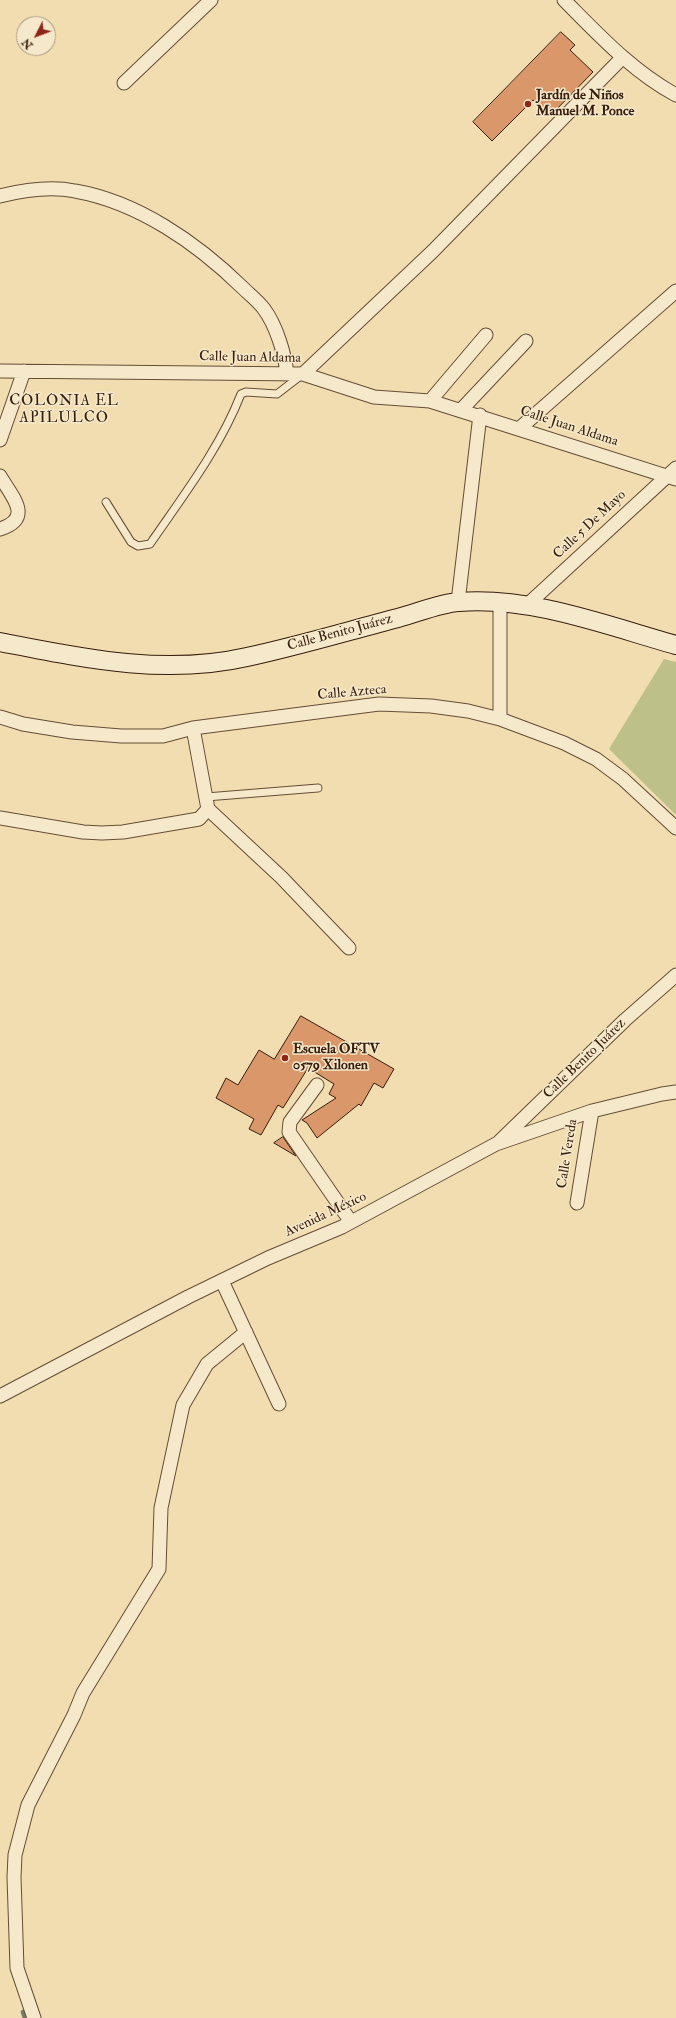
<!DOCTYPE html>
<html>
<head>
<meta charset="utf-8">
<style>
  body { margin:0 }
  #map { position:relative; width:676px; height:2018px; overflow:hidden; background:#f1ddaf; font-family:"IM FELL Double Pica",serif }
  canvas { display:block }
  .north { position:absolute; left:16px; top:16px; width:40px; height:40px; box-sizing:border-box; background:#f6e9cb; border:1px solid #a9977f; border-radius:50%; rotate:228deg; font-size:11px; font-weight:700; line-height:16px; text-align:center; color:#361d0d }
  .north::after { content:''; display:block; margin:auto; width:14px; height:18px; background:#8f2418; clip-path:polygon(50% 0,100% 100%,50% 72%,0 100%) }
</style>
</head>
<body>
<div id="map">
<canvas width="676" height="2018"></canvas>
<div class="north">N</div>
</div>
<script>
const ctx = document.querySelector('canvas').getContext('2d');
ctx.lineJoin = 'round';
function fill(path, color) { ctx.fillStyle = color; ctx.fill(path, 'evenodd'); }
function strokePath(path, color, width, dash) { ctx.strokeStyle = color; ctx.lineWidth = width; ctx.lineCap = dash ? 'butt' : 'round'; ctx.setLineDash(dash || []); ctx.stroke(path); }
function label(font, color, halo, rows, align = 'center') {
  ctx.font = font + ' "IM FELL Double Pica",serif'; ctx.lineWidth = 3; ctx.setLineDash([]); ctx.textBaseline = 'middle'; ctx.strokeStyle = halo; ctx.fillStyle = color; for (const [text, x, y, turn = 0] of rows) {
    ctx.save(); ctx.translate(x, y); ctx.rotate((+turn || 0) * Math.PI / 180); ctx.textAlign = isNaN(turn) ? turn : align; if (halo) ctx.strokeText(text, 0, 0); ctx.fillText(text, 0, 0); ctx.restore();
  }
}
fill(new Path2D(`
  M 664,659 L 676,662 L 676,815 L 609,749 Z`), '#bdc088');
strokePath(new Path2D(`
  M 23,2012 L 25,2018`), '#737c69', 4.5);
const building = new Path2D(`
  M 561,32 L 575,45 L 570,50 L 593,72 L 550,116 L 533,100 L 492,141 L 473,122 Z
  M 301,1016 L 394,1069 L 383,1088 L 374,1083 L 361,1106 L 359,1104 L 317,1138 L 307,1123 L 302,1120 L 336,1098 L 329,1094 L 334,1084 L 308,1068 L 283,1108 L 278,1105 L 261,1135 L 249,1129 L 254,1119 L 216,1098 L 226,1078 L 238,1085 L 259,1050 L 274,1059 Z
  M 283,1137 L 296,1156 L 274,1143 Z`);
fill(building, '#da9769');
strokePath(building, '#361d0d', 1);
const service = new Path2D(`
  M 106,502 L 131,542 L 138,546 L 150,544 C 183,496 220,448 241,394 L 246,392 L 277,394 L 303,374
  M 206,797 L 318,788`);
const minor = new Path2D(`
  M 564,0 C 599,35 632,71 676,95
  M 124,83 L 211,0
  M 0,196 C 24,190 50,186 75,191 C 138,202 197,243 243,288 C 250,295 258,301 264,309 C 276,325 285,354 287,374
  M 0,371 L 303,374 L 374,397 L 430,401 L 676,479
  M 303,374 L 433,251 L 622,58
  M 430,401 L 486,335
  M 461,410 L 526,341
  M 520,428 L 676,291
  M 0,440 L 24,371
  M 0,476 C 12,497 34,518 0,529
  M 458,602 L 480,415
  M 526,606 L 676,468
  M 0,717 L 23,724 L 72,732 L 121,736 L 163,736 L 193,728 L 379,704 L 431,706 L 468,711 L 500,719 L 564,743 L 596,759 L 623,779 L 676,828
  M 500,719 L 500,603
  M 208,809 L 281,877 L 349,948
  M 0,818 L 83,832 L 102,833 L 123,832 L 199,819 L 208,809 L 193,728
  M 317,1085 L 290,1122 L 289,1132 L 351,1222
  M 499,1142 L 625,1020 L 676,975
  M 577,1203 L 592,1111
  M 222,1281 L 279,1404
  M 0,1396 L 188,1297 L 268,1258 L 342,1227 L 496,1144 L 592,1111 L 662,1094 L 676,1092
  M 34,2018 L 17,1968 L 14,1877 L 15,1855 L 28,1805 L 74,1715 L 83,1693 L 159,1569 L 161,1508 L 183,1405 L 207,1364 L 246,1332`);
const secondary = new Path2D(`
  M 0,642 C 82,658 164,676 247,657 C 298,646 348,631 398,618 C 417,613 440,603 459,602 C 530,596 608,626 676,645`);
strokePath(service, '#654d36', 9);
strokePath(minor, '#654d36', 15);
strokePath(secondary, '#361d0d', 20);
strokePath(service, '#f6e9cb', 7);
strokePath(minor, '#f6e9cb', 13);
strokePath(secondary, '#f6e9cb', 18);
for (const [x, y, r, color] of [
  [528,104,4,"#8f2418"],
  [285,1058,4,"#8f2418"]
]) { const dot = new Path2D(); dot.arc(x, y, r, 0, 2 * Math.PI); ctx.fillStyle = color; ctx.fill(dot); strokePath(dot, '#f6e9cb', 1.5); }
label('bold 14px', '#361d0d', '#f6e9cb', [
  ["Jardín de Niños",536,96],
  ["Manuel M. Ponce",536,112],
  ["Escuela OFTV",293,1050],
  ["0579 Xilonen",293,1066]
], 'left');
label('14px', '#361d0d', '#f6e9cb', [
  ["Calle Juan Aldama",250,358,1],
  ["Calle Juan Aldama",569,427,18],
  ["Calle 5 De Mayo",590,525,-43],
  ["Calle Benito Juárez",340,633,-15],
  ["Calle Azteca",352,693,-5],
  ["Calle Benito Juárez",585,1059,-44],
  ["Calle Vereda",568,1154,-81],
  ["Avenida México",326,1215,-25]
]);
ctx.letterSpacing = '1px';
label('15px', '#361d0d', '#f6e9cb', [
  ["COLONIA EL",64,402],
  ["APILULCO",64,419]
]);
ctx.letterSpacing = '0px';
</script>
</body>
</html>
